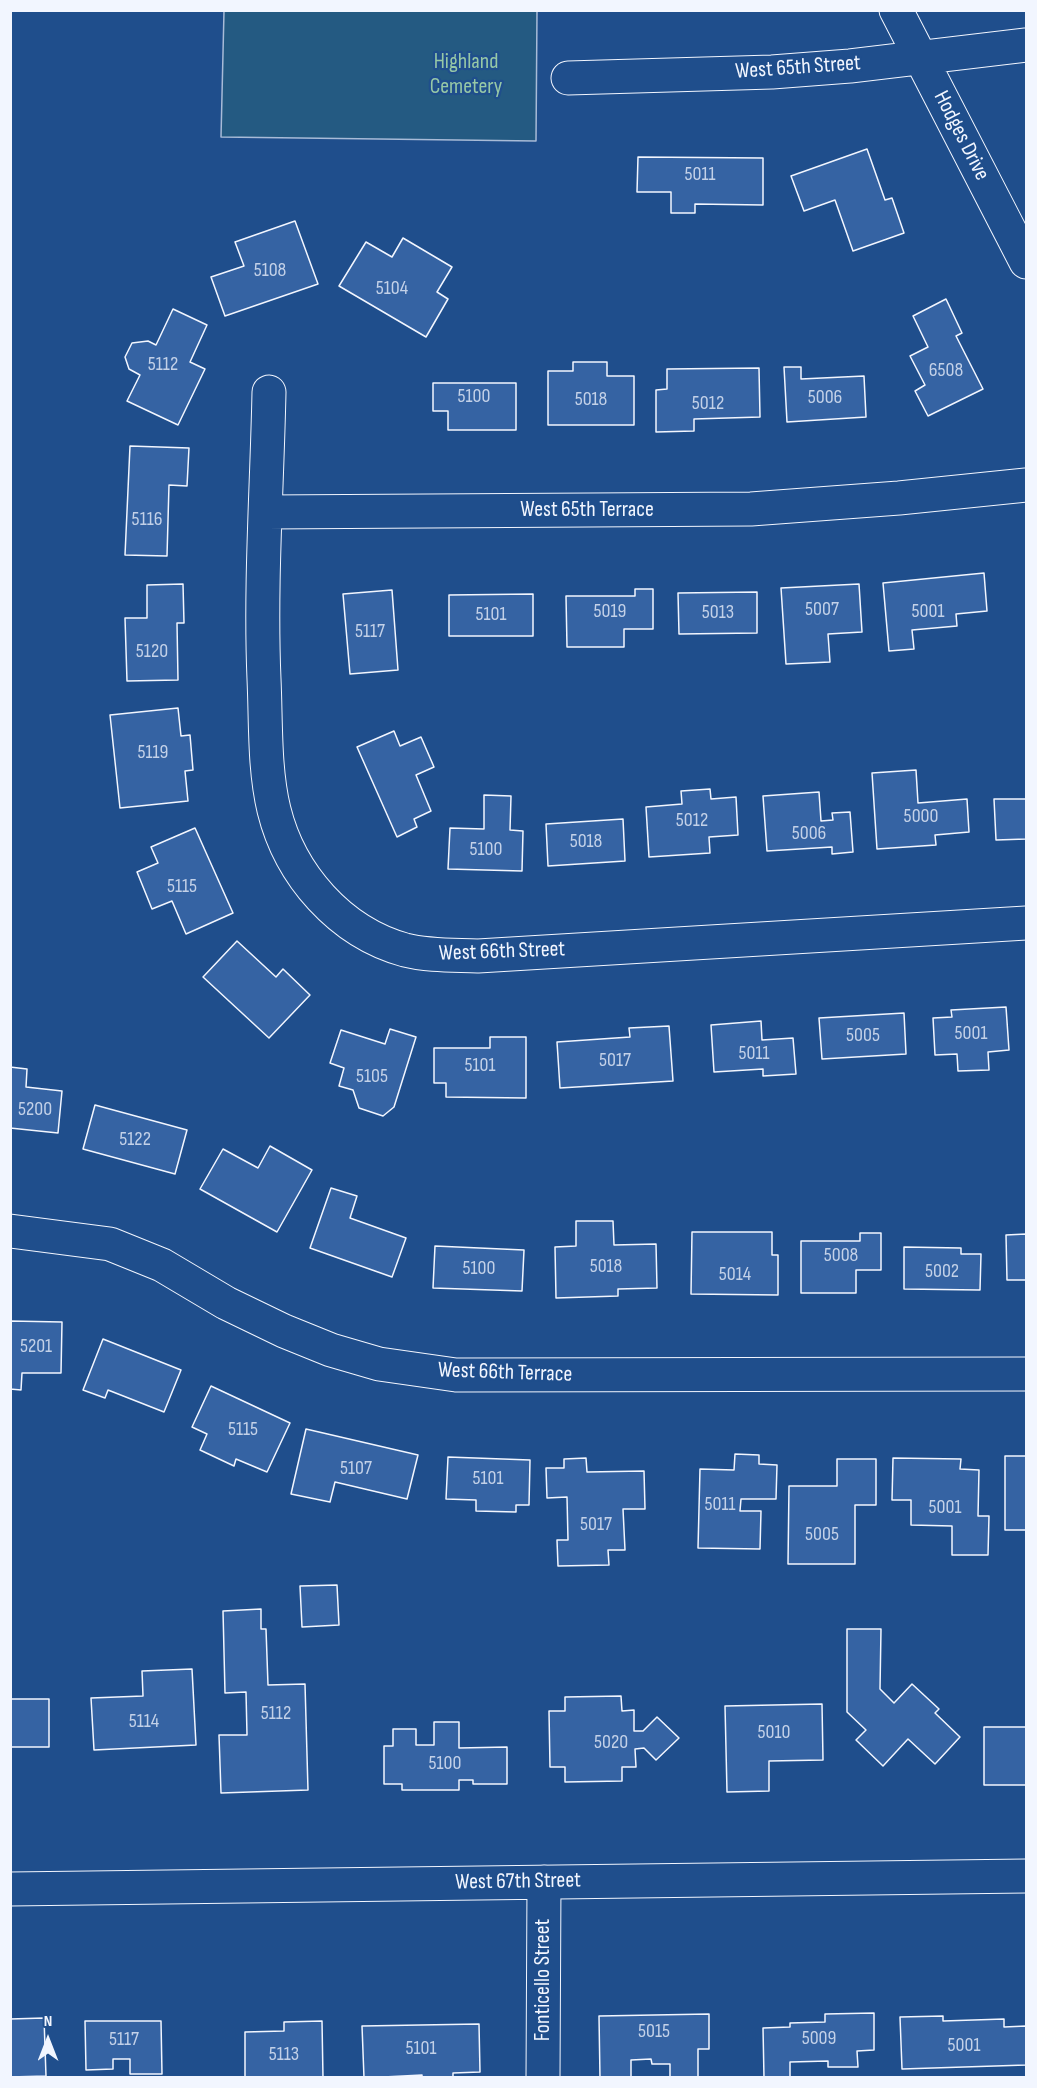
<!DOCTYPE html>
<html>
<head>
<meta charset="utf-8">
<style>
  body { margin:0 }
  #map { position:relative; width:1037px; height:2088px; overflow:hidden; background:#1f4e8c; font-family:"Sofia Sans Condensed",sans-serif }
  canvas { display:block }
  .frame { position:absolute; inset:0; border:12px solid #f2f6ff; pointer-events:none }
  .north { position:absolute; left:18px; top:2010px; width:60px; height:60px; -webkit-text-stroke:4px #1f4e8c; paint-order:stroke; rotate:0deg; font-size:16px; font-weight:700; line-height:24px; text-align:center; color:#f2f6ff }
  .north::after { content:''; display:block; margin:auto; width:21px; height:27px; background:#f2f6ff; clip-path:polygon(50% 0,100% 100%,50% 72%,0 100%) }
</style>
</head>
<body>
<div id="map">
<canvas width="1037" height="2088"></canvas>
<div class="frame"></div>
<div class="north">N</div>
</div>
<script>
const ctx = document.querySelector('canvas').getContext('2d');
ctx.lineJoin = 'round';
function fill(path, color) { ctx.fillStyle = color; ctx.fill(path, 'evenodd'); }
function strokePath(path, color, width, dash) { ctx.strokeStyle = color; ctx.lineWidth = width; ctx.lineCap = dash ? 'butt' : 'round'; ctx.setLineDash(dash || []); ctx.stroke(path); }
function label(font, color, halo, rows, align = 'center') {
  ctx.font = font + ' "Sofia Sans Condensed",sans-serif'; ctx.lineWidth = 4.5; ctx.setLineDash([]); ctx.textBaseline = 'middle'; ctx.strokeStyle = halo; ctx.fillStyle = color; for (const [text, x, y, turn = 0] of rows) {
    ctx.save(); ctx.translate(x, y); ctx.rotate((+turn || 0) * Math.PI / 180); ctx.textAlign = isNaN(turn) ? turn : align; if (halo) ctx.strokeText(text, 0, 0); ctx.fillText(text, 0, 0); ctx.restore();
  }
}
const green = new Path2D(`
  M 224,11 L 537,11 L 536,141 L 221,137 Z`);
fill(green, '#245a82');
strokePath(green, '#a8bbd7', 1.5);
const building = new Path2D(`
  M 867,149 L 885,200 L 892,198 L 904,233 L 853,251 L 835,200 L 804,211 L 791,176 Z
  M 638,157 L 763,158 L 763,205 L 695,204 L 695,213 L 671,213 L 671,192 L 637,192 Z
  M 295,221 L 318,284 L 225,316 L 211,277 L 244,266 L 235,242 Z
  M 403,238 L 452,267 L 437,292 L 448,299 L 426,337 L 339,286 L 366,242 L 392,257 Z
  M 946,299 L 962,333 L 956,336 L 983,389 L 928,416 L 915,391 L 925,385 L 910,356 L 928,347 L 913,316 Z
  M 173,309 L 207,325 L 190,362 L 205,369 L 178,425 L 127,401 L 140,375 L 129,369 L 125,357 L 132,343 L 148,341 L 156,345 Z
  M 573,362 L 607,362 L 607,376 L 634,376 L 634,425 L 548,425 L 548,371 L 573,371 Z
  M 784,367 L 801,367 L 801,379 L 864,376 L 866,417 L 787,422 Z
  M 759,368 L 760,417 L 694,419 L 694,431 L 656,432 L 656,390 L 667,389 L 667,369 Z
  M 433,383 L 516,383 L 516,430 L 448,430 L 448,411 L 433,411 Z
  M 130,446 L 189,448 L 187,486 L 169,485 L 167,556 L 125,555 Z
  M 984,573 L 987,611 L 956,614 L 957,626 L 912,630 L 914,649 L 889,651 L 883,583 Z
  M 183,584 L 184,623 L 177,623 L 178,680 L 127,681 L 125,618 L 147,618 L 147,585 Z
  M 859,584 L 862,632 L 828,634 L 830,662 L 786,664 L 781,588 Z
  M 635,589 L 653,589 L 653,629 L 624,629 L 624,647 L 567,647 L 566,596 L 635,596 Z
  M 392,590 L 398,670 L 350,674 L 343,594 Z
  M 757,592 L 757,633 L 679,634 L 678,593 Z
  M 533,594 L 533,636 L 449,636 L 449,595 Z
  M 178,708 L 181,736 L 190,735 L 193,770 L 185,771 L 188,801 L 120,808 L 110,715 Z
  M 394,731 L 400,746 L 421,737 L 434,767 L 416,775 L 431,811 L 414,819 L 417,827 L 397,837 L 357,747 Z
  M 916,770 L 918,803 L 967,799 L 969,832 L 935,835 L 936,845 L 877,849 L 872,773 Z
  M 710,789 L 711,799 L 736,797 L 738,835 L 709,837 L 710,853 L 649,857 L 646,807 L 682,804 L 681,791 Z
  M 819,792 L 821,821 L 833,820 L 832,813 L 850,812 L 853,852 L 832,854 L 832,847 L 767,851 L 763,796 Z
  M 484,795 L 511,796 L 510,830 L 523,831 L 522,871 L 448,869 L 450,828 L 484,829 Z
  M 994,799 L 1026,799 L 1026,839 L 996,840 Z
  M 623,819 L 625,861 L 548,866 L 546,824 Z
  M 195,828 L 233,913 L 186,934 L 172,901 L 152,909 L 137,872 L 158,863 L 151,847 Z
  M 237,941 L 276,977 L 283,969 L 310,995 L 269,1038 L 203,977 Z
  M 1006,1007 L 1009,1050 L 988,1052 L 989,1070 L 958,1071 L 957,1054 L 935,1055 L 933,1018 L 952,1017 L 951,1010 Z
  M 904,1013 L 906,1054 L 822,1059 L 819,1018 Z
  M 761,1021 L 762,1040 L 793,1038 L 796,1074 L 763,1076 L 763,1069 L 714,1072 L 711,1025 Z
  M 669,1026 L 673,1081 L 560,1088 L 557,1042 L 630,1037 L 629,1028 Z
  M 390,1029 L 416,1037 L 394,1107 L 383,1116 L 359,1108 L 353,1090 L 339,1086 L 344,1068 L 330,1063 L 341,1030 L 385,1044 Z
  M 490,1037 L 526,1037 L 526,1098 L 446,1097 L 446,1083 L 434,1083 L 434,1048 L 490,1048 Z
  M 10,1067 L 27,1069 L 26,1087 L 62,1091 L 58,1133 L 10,1128 Z
  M 95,1105 L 187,1130 L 175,1174 L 83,1149 Z
  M 270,1146 L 312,1170 L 277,1232 L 200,1189 L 223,1149 L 258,1168 Z
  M 331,1188 L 357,1196 L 350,1218 L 406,1238 L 392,1277 L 310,1248 Z
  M 576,1221 L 613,1221 L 614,1245 L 656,1244 L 657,1288 L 618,1289 L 618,1296 L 556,1298 L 555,1247 L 576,1246 Z
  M 692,1232 L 772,1232 L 772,1255 L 778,1255 L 778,1295 L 691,1294 Z
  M 860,1233 L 881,1233 L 881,1270 L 856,1270 L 856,1293 L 801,1293 L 801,1241 L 860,1241 Z
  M 1026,1234 L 1026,1280 L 1007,1280 L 1006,1235 Z
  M 435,1246 L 524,1250 L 522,1291 L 433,1288 Z
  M 904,1247 L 961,1248 L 961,1254 L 981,1254 L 980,1290 L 904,1289 Z
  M 10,1321 L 62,1322 L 61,1373 L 22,1373 L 21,1390 L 10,1389 Z
  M 103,1339 L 181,1370 L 164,1412 L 108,1390 L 105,1398 L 83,1390 Z
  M 211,1386 L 290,1423 L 267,1472 L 236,1459 L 234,1466 L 200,1450 L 207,1434 L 192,1427 Z
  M 306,1429 L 418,1455 L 407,1499 L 335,1482 L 330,1502 L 291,1494 Z
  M 735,1454 L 759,1455 L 759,1464 L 777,1465 L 776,1499 L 741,1499 L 740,1511 L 761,1511 L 760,1549 L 698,1548 L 700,1469 L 734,1470 Z
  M 1005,1456 L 1026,1456 L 1026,1530 L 1005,1530 Z
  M 448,1457 L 530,1460 L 529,1505 L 516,1505 L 516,1512 L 476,1511 L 476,1500 L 446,1499 Z
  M 586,1458 L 587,1472 L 644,1471 L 645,1509 L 623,1509 L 625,1550 L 608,1550 L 609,1565 L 558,1566 L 557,1540 L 568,1540 L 567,1497 L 547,1498 L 546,1468 L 564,1468 L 564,1459 Z
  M 893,1458 L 961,1459 L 960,1469 L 979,1470 L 978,1516 L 989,1516 L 988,1555 L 952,1555 L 952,1526 L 911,1525 L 911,1500 L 892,1500 Z
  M 837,1459 L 876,1459 L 876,1505 L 855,1505 L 855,1564 L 788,1564 L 789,1486 L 837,1486 Z
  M 337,1585 L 339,1625 L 302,1627 L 300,1586 Z
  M 261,1609 L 261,1629 L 266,1629 L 268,1685 L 305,1684 L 308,1790 L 221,1793 L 219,1735 L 247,1735 L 246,1692 L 225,1693 L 223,1611 Z
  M 847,1629 L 881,1629 L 880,1689 L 894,1703 L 912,1684 L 939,1709 L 935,1713 L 960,1737 L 935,1764 L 908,1739 L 883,1766 L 856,1740 L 866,1730 L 847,1712 Z
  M 192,1669 L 196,1745 L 94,1750 L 91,1698 L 143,1696 L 142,1671 Z
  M 621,1696 L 622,1711 L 634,1710 L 634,1731 L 643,1731 L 657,1717 L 679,1738 L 656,1760 L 644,1748 L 635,1749 L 636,1767 L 622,1767 L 622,1781 L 565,1782 L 565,1767 L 550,1767 L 549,1711 L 565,1711 L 565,1697 Z
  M 10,1699 L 49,1699 L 49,1747 L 10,1747 Z
  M 822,1704 L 823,1760 L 769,1761 L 769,1791 L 727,1792 L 725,1706 Z
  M 434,1722 L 459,1722 L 459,1748 L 507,1747 L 507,1784 L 473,1784 L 473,1780 L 459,1780 L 459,1790 L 402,1790 L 402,1784 L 384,1784 L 384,1746 L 393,1746 L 393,1729 L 416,1729 L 416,1745 L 434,1745 Z
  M 984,1727 L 1026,1727 L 1026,1785 L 984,1785 Z
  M 874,2013 L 874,2050 L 857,2051 L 858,2067 L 828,2067 L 828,2061 L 790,2062 L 790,2078 L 764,2078 L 763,2028 L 790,2027 L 790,2023 L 825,2022 L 825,2014 Z
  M 709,2014 L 709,2049 L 698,2049 L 698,2078 L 670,2078 L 670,2064 L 652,2064 L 651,2059 L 631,2060 L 631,2078 L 600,2078 L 599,2016 Z
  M 943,2016 L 943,2021 L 1004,2019 L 1004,2027 L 1026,2026 L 1026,2065 L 902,2069 L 900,2017 Z
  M 44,2018 L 46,2076 L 10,2077 L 10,2019 Z
  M 85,2021 L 161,2021 L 162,2074 L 130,2074 L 130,2059 L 113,2059 L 113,2069 L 86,2070 Z
  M 322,2021 L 323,2078 L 245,2078 L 245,2032 L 284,2031 L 284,2022 Z
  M 479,2024 L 480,2072 L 453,2073 L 453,2078 L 422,2078 L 422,2075 L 364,2078 L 362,2026 Z`);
fill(building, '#3563a3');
strokePath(building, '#f2f6ff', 1.5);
const minor = new Path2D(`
  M 896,10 L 1026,262
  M 568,78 L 772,72 L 850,66 L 1026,45
  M 269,392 C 267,488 260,584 264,679 C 266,722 264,769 274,810 C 290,875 340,932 405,950 C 429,956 453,955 478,956 L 1026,923
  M 266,512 L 751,509 L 899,498 L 1026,485
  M 10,1231 L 110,1244 L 162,1265 L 226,1303 L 284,1331 L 331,1350 L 379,1364 L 456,1375 L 1026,1374
  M 10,1889 L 1026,1876
  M 543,2078 L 544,1882`);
strokePath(minor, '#f2f6ff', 35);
strokePath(minor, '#1f4e8c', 33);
label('20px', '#c3d1e8', null, [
  ["5011",700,175],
  ["5108",270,271],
  ["5104",392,289],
  ["5112",163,365],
  ["6508",946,371],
  ["5100",474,397],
  ["5006",825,398],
  ["5018",591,400],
  ["5012",708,404],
  ["5116",147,520],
  ["5007",822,610],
  ["5019",610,612],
  ["5001",928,612],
  ["5013",718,613],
  ["5101",491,615],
  ["5117",370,632],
  ["5120",152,652],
  ["5119",153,753],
  ["5000",921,817],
  ["5012",692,821],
  ["5006",809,834],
  ["5018",586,842],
  ["5100",486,850],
  ["5115",182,887],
  ["5001",971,1034],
  ["5005",863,1036],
  ["5011",754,1054],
  ["5017",615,1061],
  ["5101",480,1066],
  ["5105",372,1077],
  ["5200",35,1110],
  ["5122",135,1140],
  ["5008",841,1256],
  ["5018",606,1267],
  ["5100",479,1269],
  ["5002",942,1272],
  ["5014",735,1275],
  ["5201",36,1347],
  ["5115",243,1430],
  ["5107",356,1469],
  ["5101",488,1479],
  ["5011",720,1505],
  ["5001",945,1508],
  ["5017",596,1525],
  ["5005",822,1535],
  ["5112",276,1714],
  ["5114",144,1722],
  ["5010",774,1733],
  ["5020",611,1743],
  ["5100",445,1764],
  ["5015",654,2032],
  ["5009",819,2039],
  ["5117",124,2040],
  ["5001",964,2046],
  ["5101",421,2049],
  ["5113",284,2055]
]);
label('22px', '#97c8a6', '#1f4e8c', [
  ["Highland",466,62],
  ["Cemetery",466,87]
]);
label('22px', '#f2f6ff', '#1f4e8c', [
  ["West 65th Street",798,68,-4],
  ["Hodges Drive",961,136,63],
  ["West 65th Terrace",587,510],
  ["West 66th Street",502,952,-2],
  ["West 66th Terrace",505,1373,2],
  ["West 67th Street",518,1882,-1],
  ["Fonticello Street",543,1980,-90]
]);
</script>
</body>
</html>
